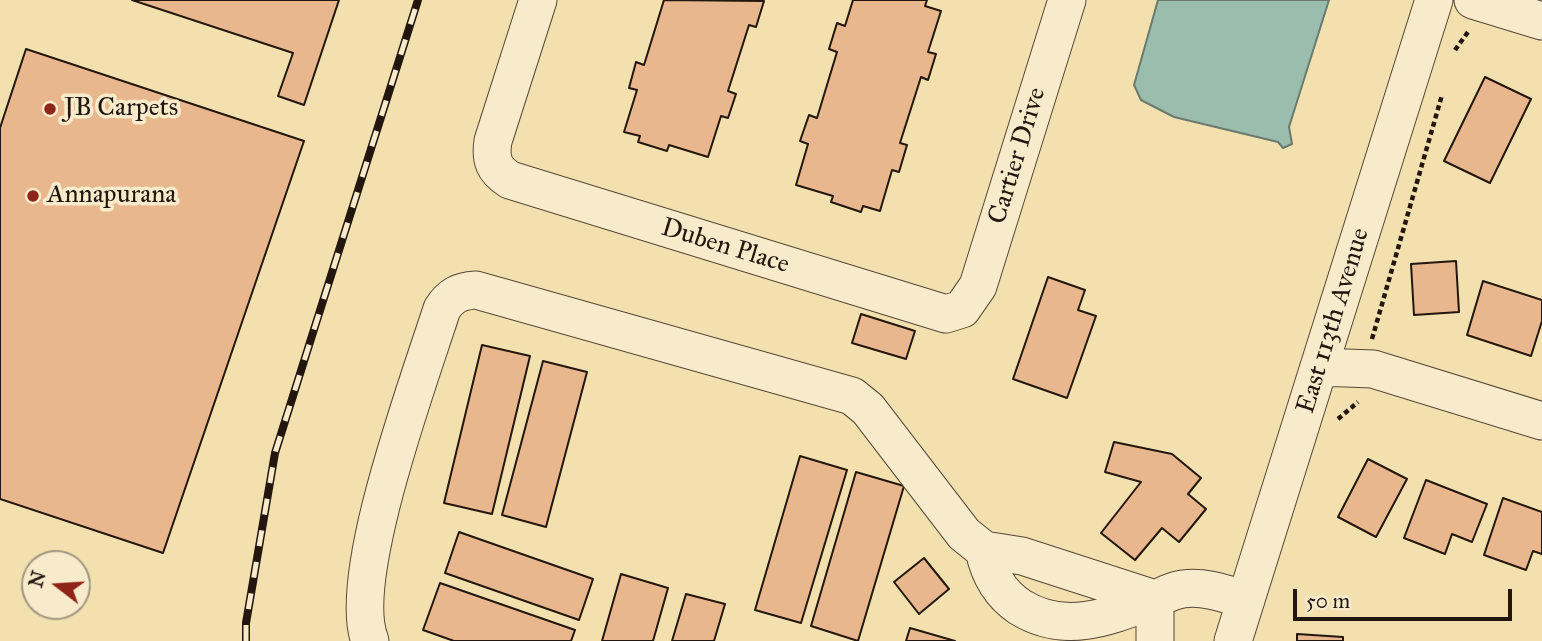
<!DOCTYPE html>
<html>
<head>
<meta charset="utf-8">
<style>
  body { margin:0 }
  #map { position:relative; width:1542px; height:641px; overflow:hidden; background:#f2e0af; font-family:"IM FELL Great Primer",serif }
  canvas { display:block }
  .north { position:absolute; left:21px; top:550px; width:70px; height:70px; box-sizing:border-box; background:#f7ebcb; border:2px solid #a29680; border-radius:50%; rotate:287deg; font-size:19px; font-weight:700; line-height:28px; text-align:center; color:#23160f }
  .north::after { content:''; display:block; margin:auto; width:24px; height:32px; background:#8f2418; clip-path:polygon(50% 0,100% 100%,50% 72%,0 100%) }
  .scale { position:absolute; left:1293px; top:589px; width:219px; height:32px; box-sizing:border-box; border:4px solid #23160f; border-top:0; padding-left:9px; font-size:21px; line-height:24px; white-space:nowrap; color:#23160f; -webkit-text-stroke:5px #f7ebcb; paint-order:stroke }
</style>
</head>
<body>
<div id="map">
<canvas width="1542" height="641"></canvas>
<div class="north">N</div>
<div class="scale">50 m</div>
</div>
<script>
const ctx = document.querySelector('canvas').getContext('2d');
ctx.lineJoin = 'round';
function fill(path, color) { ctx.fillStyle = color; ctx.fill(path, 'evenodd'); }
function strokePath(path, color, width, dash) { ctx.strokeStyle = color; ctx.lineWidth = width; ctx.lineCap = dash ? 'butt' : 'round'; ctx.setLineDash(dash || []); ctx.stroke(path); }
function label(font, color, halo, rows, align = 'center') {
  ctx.font = font + ' "IM FELL Great Primer",serif'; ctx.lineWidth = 7; ctx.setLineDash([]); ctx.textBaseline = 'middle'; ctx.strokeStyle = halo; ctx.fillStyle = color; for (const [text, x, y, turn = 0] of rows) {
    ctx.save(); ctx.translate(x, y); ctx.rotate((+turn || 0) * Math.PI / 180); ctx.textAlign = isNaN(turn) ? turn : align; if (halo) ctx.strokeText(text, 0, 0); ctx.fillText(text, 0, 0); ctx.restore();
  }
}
const water = new Path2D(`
  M 1158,0 L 1329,0 L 1289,127 L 1292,144 L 1283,148 L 1278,142 L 1174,117 L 1141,100 L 1134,85 Z`);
fill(water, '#9bbdad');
strokePath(water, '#6b7a6e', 2);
const building = new Path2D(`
  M 132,0 L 339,0 L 304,105 L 278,96 L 293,53 Z
  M 664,0 L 764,1 L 756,27 L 749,25 L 728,91 L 736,94 L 728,118 L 721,116 L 708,157 L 669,145 L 667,151 L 638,142 L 640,136 L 624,132 L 637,90 L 629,88 L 636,62 L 644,65 Z
  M 853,0 L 927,0 L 925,6 L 941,11 L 928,52 L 936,54 L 928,80 L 921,77 L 900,143 L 907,145 L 899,172 L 892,170 L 880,211 L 863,206 L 861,212 L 831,202 L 833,196 L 796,185 L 808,144 L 800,141 L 809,115 L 817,118 L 837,52 L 829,49 L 837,23 L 845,26 Z
  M 26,49 L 304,141 L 163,553 L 0,499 L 0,128 Z
  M 1485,77 L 1531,99 L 1490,183 L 1444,161 Z
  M 1456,261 L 1459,312 L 1414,315 L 1411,264 Z
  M 1048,277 L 1085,290 L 1078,310 L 1096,316 L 1067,398 L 1013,379 Z
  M 1483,281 L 1542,300 L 1542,321 L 1531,356 L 1467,335 Z
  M 861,314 L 915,331 L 906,359 L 852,343 Z
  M 482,345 L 530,356 L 492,514 L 444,503 Z
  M 543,361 L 587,372 L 546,527 L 502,515 Z
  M 1114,442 L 1172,454 L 1201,478 L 1188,494 L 1206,509 L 1179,542 L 1162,528 L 1135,560 L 1101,533 L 1141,482 L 1105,472 Z
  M 800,456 L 847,470 L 801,623 L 755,610 Z
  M 1368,459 L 1407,479 L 1376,537 L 1338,517 Z
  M 856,472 L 904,486 L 858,641 L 811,626 Z
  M 1426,480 L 1487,504 L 1472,542 L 1452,534 L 1445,554 L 1404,538 Z
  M 1503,498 L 1542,512 L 1542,554 L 1533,551 L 1526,570 L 1484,555 Z
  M 459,532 L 593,579 L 579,620 L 445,573 Z
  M 924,558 L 949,589 L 919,614 L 894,582 Z
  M 621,574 L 668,588 L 653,641 L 602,641 Z
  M 440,583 L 575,630 L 571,641 L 454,641 L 423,630 Z
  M 686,594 L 725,604 L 714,641 L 672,641 Z
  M 910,628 L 955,641 L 906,641 Z
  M 1297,634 L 1343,637 L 1343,641 L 1297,641 Z`);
fill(building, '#e9b78d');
strokePath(building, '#23160f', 2);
const minor = new Path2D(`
  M 538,0 L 493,141 C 490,160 494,170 510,180 L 946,314 L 962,309 L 978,286 L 1067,0
  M 1473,0 L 1542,21
  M 1319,367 L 1373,369 L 1542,421
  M 984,550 C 989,574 999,593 1020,607 C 1065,635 1108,617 1153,600 C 1163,596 1173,590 1183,589 C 1205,586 1226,594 1246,600
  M 1155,599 L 1155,641
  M 370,641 C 345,579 420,378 442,309 C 451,295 460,291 476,290 L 852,396 L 868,409 L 964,534 L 984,550 L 1022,556 L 1155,599
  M 1233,641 L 1434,0`);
strokePath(minor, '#574837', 39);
strokePath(new Path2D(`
  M 1455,50 L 1468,32
  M 1372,339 L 1442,95
  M 1338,419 L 1358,402`), '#23160f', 4.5, [5, 3.5]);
strokePath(minor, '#f7ebcb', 37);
const rail = new Path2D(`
  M 246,641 L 246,623 L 275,453 L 418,0`);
strokePath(rail, '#23160f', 8);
strokePath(rail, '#f7ebcb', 5, [16]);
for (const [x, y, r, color] of [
  [50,109,7,"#8f2418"],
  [33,196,7,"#8f2418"]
]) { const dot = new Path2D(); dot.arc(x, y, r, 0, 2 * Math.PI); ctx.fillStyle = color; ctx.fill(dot); strokePath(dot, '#f7ebcb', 2.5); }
label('26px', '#23160f', '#f7ebcb', [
  ["JB Carpets",64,109],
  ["Annapurana",47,196]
], 'left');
label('26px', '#23160f', '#f7ebcb', [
  ["Cartier Drive",1018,156,-73],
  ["Duben Place",725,247,17],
  ["East 113th Avenue",1334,321,-73]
]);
</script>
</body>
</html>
